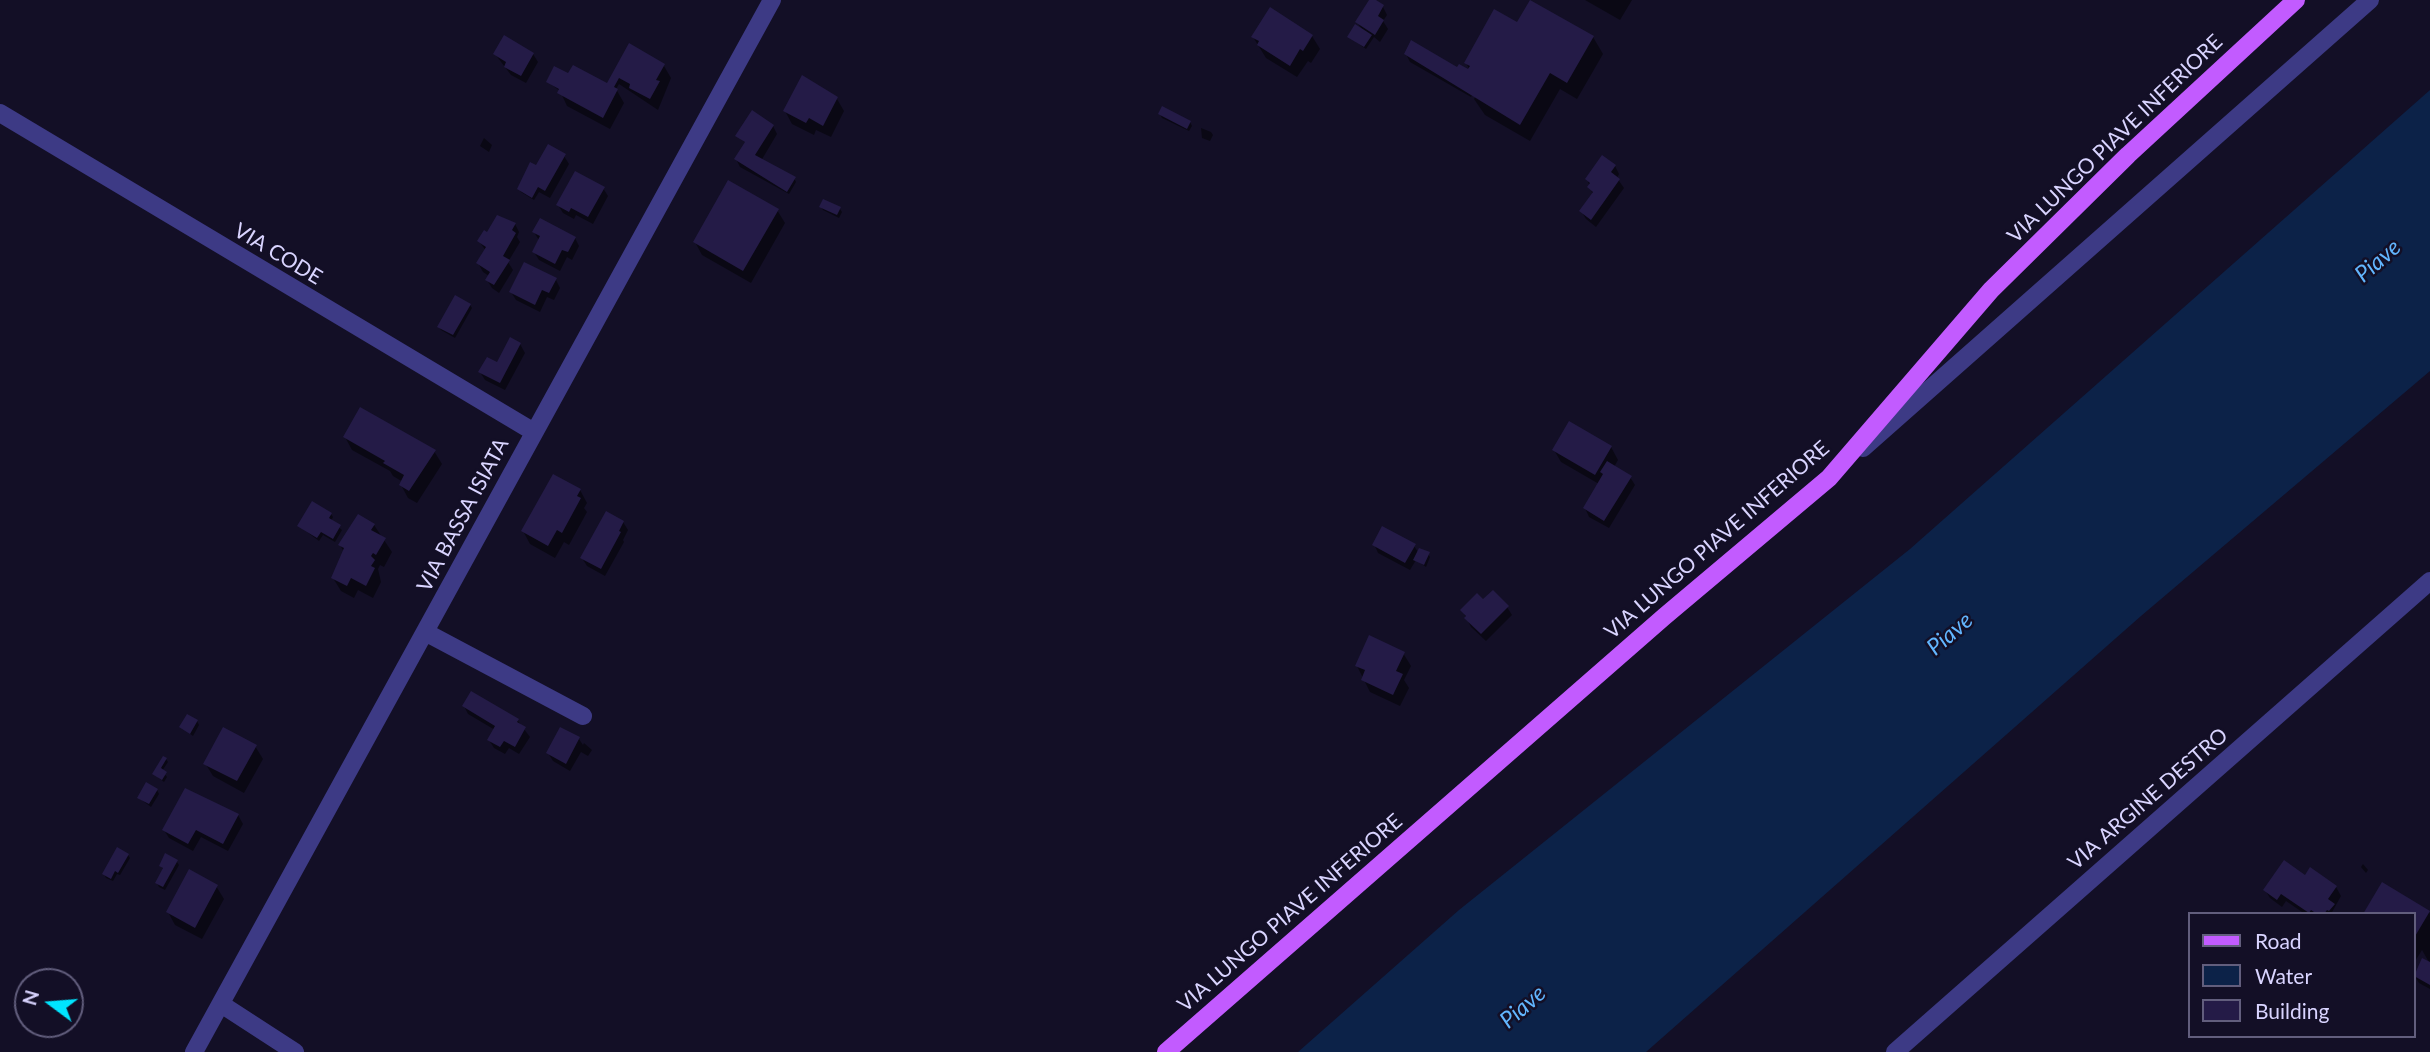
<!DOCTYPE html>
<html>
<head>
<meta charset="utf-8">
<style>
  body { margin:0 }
  #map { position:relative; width:2430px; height:1052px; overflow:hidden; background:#130f26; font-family:Lato,sans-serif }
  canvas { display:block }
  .legend { position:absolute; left:2188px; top:912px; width:228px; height:126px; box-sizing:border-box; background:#130f26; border:2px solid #625e7d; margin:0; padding:9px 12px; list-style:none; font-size:21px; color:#d9d4ff }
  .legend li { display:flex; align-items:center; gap:14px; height:35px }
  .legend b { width:35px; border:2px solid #625e7d }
  .north { position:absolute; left:14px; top:968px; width:70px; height:70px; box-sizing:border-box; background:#130f26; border:2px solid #625e7d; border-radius:50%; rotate:286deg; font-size:19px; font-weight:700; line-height:28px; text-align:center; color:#d9d4ff }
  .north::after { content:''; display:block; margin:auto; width:24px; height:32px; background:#00e5ff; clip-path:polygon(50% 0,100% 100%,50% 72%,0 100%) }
</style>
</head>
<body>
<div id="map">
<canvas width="2430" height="1052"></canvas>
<ul class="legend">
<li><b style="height:9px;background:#c25bff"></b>Road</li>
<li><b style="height:19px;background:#0c2248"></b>Water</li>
<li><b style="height:19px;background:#241b47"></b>Building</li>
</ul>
<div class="north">N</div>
</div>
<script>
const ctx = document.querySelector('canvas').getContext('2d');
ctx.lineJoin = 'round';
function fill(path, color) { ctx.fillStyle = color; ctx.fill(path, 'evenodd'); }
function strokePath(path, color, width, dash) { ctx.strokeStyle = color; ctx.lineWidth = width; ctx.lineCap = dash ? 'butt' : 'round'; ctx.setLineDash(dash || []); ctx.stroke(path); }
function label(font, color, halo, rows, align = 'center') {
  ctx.font = font + ' Lato,sans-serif'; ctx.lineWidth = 5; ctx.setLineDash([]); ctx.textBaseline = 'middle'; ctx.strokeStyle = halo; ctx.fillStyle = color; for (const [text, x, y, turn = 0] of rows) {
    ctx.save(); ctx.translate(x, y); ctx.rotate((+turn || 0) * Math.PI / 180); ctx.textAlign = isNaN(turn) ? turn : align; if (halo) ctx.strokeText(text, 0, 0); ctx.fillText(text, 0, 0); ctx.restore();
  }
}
fill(new Path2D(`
  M 2430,90 L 2430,371 L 2141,616 L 1646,1052 L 1298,1052 L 1459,910 L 1910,549 Z`), '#0c2248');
fill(new Path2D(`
  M 1371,0 L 1383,7 L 1387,15 L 1383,21 L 1388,29 L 1380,42 L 1374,37 L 1366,49 L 1349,37 L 1363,31 L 1357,22 Z
  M 1585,0 L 1632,0 L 1620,20 Z
  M 1515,23 L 1593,37 L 1603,54 L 1577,99 L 1560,89 L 1530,141 L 1485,115 L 1474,99 L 1485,81 L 1481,81 L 1471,97 L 1410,62 L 1406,54 L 1472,74 L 1466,63 Z
  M 1312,36 L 1320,49 L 1311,63 L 1308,61 L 1297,77 L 1266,58 L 1253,37 Z
  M 495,54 L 533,54 L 538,62 L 526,83 L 511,75 Z
  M 664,66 L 671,78 L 658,110 L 619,84 L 616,89 L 624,103 L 610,129 L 567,106 L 560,91 L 548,82 L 567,75 L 608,85 L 612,77 Z
  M 837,99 L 844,111 L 831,137 L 816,130 L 814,135 L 792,124 L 785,111 Z
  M 1160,114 L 1190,122 L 1192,126 L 1189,131 L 1162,118 Z
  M 773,126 L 777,134 L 761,161 L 794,178 L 796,182 L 789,194 L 740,167 L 736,159 L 746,143 L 737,136 Z
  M 1201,128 L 1211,132 L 1213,135 L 1210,141 L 1202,138 Z
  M 484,138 L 492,145 L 489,152 L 480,146 Z
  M 564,156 L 569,164 L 550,198 L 539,192 L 534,200 L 521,192 L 519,189 Z
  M 1615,166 L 1619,174 L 1617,178 L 1624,188 L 1596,227 L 1586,219 L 1581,211 L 1593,195 L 1587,179 Z
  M 603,188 L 608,196 L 593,224 L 576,215 L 574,219 L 563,213 L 558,205 Z
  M 821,207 L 840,209 L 842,212 L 839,218 L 823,210 Z
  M 777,210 L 785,223 L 751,283 L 702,255 L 695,242 Z
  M 515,224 L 519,232 L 517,237 L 520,242 L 508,262 L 513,270 L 499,293 L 492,288 L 487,280 L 489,276 L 483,272 L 478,263 L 486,251 L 479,241 L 488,234 Z
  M 534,232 L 575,238 L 579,246 L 572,260 L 567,257 L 560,271 L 539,260 L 534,252 L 540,242 Z
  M 556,280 L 560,288 L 554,300 L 547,297 L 540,312 L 516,300 L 511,292 Z
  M 470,305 L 472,308 L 455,338 L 441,330 L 439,327 Z
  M 520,344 L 525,353 L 505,390 L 485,380 L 480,372 L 498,365 Z
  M 345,437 L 434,451 L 442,464 L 417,503 L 408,498 L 401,485 L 403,482 L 393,476 L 390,471 L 352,450 Z
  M 1611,447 L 1618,460 L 1614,467 L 1630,477 L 1635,485 L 1609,528 L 1589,517 L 1585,508 L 1599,484 L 1561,462 L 1554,450 Z
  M 580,490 L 587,503 L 584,508 L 587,512 L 569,545 L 564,542 L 555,558 L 530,544 L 523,531 Z
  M 331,514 L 333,517 L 331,521 L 342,530 L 335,542 L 323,535 L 319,541 L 299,526 Z
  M 623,522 L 628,530 L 623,540 L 624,542 L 605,576 L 587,566 L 582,558 Z
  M 374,525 L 392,552 L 384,567 L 380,565 L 378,569 L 381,582 L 373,598 L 358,590 L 354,598 L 341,591 L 333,578 L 344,552 L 340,545 Z
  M 1374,544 L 1414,546 L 1418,552 L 1428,554 L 1430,557 L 1426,567 L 1416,560 L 1410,570 L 1378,553 Z
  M 1483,602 L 1507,607 L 1512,615 L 1486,641 L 1471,627 L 1462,610 Z
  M 1403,653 L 1411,666 L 1404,680 L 1409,688 L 1400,706 L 1370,692 L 1357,666 Z
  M 464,706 L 518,721 L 530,737 L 519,754 L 509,748 L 505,754 L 494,748 L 489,740 L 495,730 L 468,714 Z
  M 197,721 L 199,725 L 193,736 L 181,727 Z
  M 579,739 L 583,745 L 584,743 L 592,750 L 588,756 L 581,752 L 570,771 L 553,761 L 548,753 Z
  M 255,746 L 263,759 L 244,793 L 213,776 L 205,763 Z
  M 166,759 L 168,762 L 162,771 L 167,777 L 164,782 L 154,774 Z
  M 157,790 L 159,794 L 151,807 L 139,798 Z
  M 238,815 L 243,824 L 228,851 L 201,837 L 193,851 L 169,838 L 164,830 Z
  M 128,855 L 130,858 L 120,875 L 117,874 L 113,881 L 106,878 L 104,874 Z
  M 177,862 L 179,865 L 165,890 L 159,887 L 157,883 L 163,869 L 161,866 Z
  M 2363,864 L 2368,870 L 2366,873 L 2361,867 Z
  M 216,886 L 224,899 L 202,939 L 175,925 L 168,912 Z
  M 2336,887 L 2341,896 L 2331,914 L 2305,914 L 2286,901 L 2282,907 L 2270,898 L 2265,890 Z
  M 2429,912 L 2430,914 L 2430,989 L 2419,983 L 2414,975 L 2423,960 L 2430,964 L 2422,950 L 2414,963 L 2414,914 Z`), '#0007');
fill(new Path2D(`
  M 1369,0 L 1376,0 L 1384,5 L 1378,16 L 1384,20 L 1375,35 L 1355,22 Z
  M 1530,0 L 1594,36 L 1567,83 L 1550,73 L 1520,125 L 1404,54 L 1411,40 L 1457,67 L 1459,64 L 1468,69 L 1470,66 L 1464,63 L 1494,9 L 1517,22 Z
  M 1270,7 L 1313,35 L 1303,51 L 1300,49 L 1290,66 L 1257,45 L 1259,41 L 1251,37 Z
  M 1355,24 L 1372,35 L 1364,47 L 1347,37 Z
  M 504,35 L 534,53 L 521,76 L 504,67 L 506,62 L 493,54 Z
  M 629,43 L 665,64 L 656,80 L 660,81 L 650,99 L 629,88 L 630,84 L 619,78 L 614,87 L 618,89 L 603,118 L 557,93 L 559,89 L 546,82 L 554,66 L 568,73 L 573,65 L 607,83 Z
  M 802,75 L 838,97 L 823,126 L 809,118 L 806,123 L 783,111 Z
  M 1162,106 L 1191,121 L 1187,129 L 1158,114 Z
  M 752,110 L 774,125 L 755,155 L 796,177 L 787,192 L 734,159 L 745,142 L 735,136 Z
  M 548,144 L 566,154 L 545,191 L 538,187 L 532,198 L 517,189 L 530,162 L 536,165 Z
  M 1602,155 L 1616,165 L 1611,172 L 1620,179 L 1591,220 L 1579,211 L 1593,192 L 1587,187 L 1590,183 L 1585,179 Z
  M 575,171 L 605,187 L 588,217 L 571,208 L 569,212 L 556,205 Z
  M 728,180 L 779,209 L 743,271 L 693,242 Z
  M 823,199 L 841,207 L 837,215 L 819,207 Z
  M 497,215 L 516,223 L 512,230 L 516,233 L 503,256 L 510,260 L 494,285 L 485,280 L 490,272 L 476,263 L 486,247 L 477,241 L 484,230 L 487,232 Z
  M 540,218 L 576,237 L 568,252 L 562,250 L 555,264 L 532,252 L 540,236 L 532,232 Z
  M 524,262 L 557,278 L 549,293 L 542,290 L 535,305 L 509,292 Z
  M 455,295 L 471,304 L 453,335 L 437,327 Z
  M 510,337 L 521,343 L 500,383 L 478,372 L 487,357 L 497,362 Z
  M 360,407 L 436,450 L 409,491 L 399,485 L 404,475 L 383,463 L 385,461 L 343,437 Z
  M 1569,421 L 1612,446 L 1595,475 L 1552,450 Z
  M 1607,461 L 1632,476 L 1604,521 L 1583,508 L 1603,474 L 1600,472 Z
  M 553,474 L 581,489 L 577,496 L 581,498 L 562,533 L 557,530 L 548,546 L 521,531 Z
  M 312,501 L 332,513 L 329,518 L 341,525 L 333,539 L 321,532 L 317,538 L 297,526 Z
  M 606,511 L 624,521 L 619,531 L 621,532 L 601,569 L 580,558 Z
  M 358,514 L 375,524 L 371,530 L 386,538 L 376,555 L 373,553 L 371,556 L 375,560 L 371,566 L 375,568 L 366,586 L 351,578 L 347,586 L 331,578 L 344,548 L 338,545 Z
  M 1382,526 L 1416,544 L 1405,563 L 1372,545 Z
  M 1419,548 L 1430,552 L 1424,565 L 1413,560 Z
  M 1493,590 L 1509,606 L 1481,634 L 1464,618 L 1466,616 L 1460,610 L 1477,593 L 1483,599 Z
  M 1369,635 L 1405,652 L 1396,671 L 1403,674 L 1393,695 L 1361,680 L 1365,670 L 1355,666 Z
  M 471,691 L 519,719 L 517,722 L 526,727 L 515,747 L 504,741 L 500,747 L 487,740 L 495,726 L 462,706 Z
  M 187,714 L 198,720 L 190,734 L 179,727 Z
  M 223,727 L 257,745 L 237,781 L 203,764 Z
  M 560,727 L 580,737 L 566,764 L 546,753 Z
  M 163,756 L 167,758 L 161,768 L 167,772 L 162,780 L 152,774 Z
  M 146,782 L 158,789 L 149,804 L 137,798 Z
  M 185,788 L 239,814 L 223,844 L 196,830 L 188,844 L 162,830 Z
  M 117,847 L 129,854 L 118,873 L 115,871 L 111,879 L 102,874 Z
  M 165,853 L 178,860 L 163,887 L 155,883 L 163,868 L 159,866 Z
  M 2284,860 L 2305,875 L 2310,867 L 2337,886 L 2328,899 L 2335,904 L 2329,911 L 2327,910 L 2324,914 L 2317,914 L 2311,910 L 2309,913 L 2281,894 L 2277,900 L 2263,890 Z
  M 189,869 L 218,885 L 195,928 L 166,912 Z
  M 2382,882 L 2430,911 L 2414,938 L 2414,914 L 2363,914 Z
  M 2422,958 L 2430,962 L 2430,985 L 2414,976 Z`), '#241b47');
strokePath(new Path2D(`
  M 0,113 L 534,432
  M 1863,448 L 2370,0
  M 425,632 L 583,716
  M 221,1004 L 295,1052
  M 194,1052 L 772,0
  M 1895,1052 L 2430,581`), '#3d3a85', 18);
strokePath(new Path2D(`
  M 1166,1052 L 1665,616 L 1829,478 L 1991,290 L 2128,155 L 2296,0`), '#c25bff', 18);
label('21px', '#d9d4ff', '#130f26', [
  ["VIA LUNGO PIAVE INFERIORE",2115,139,-44],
  ["VIA CODE",278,254,31],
  ["VIA BASSA ISIATA",463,515,-62],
  ["VIA LUNGO PIAVE INFERIORE",1717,540,-41],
  ["VIA ARGINE DESTRO",2148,799,-41],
  ["VIA LUNGO PIAVE INFERIORE",1290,913,-41]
]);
label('italic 23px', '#62b6ff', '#130f26', [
  ["Piave",2378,261,-41],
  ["Piave",1950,634,-41],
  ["Piave",1523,1007,-41]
]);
</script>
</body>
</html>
